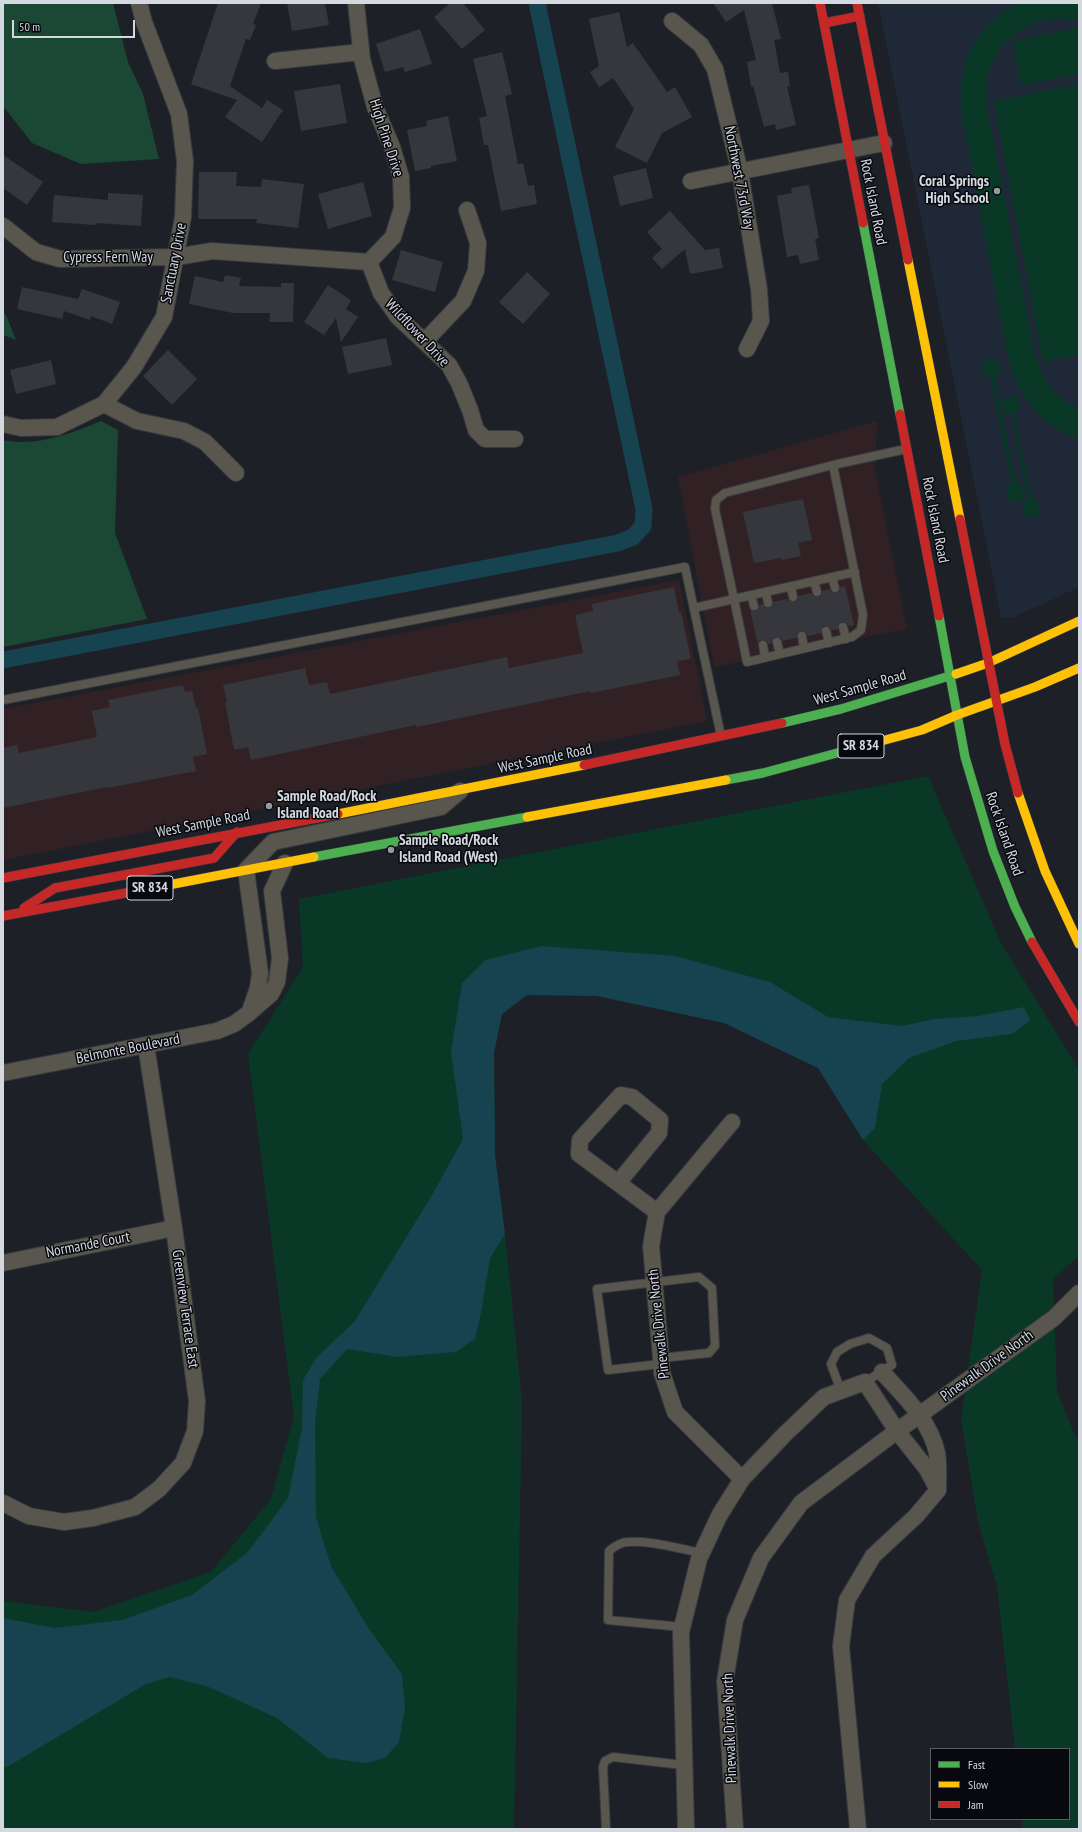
<!DOCTYPE html>
<html>
<head>
<meta charset="utf-8">
<style>
  body { margin:0 }
  #map { position:relative; width:1082px; height:1832px; overflow:hidden; background:#1d2127; font-family:"PT Sans Narrow",sans-serif }
  canvas { display:block }
  .frame { position:absolute; inset:0; border:4px solid #d4d9e0; pointer-events:none }
  .legend { position:absolute; left:930px; top:1748px; width:140px; height:72px; box-sizing:border-box; background:#07090e; border:1px solid #595c62; margin:0; padding:5px 7px; list-style:none; font-size:12px; color:#d4d9e0 }
  .legend li { display:flex; align-items:center; gap:8px; height:20px }
  .legend b { width:20px; border:1px solid #595c62 }
  .scale { position:absolute; left:12px; top:20px; width:123px; height:18px; box-sizing:border-box; border:2px solid #d4d9e0; border-top:0; padding-left:5px; font-size:12px; line-height:14px; white-space:nowrap; color:#d4d9e0; -webkit-text-stroke:3px #07090e; paint-order:stroke }
</style>
</head>
<body>
<div id="map">
<canvas width="1082" height="1832"></canvas>
<div class="frame"></div>
<ul class="legend">
<li><b style="height:5px;background:#4caf50"></b>Fast</li>
<li><b style="height:5px;background:#ffc107"></b>Slow</li>
<li><b style="height:5px;background:#c62828"></b>Jam</li>
</ul>
<div class="scale">50 m</div>
</div>
<script>
const ctx = document.querySelector('canvas').getContext('2d');
ctx.lineJoin = 'round';
function fill(path, color) { ctx.fillStyle = color; ctx.fill(path, 'evenodd'); }
function strokePath(path, color, width, dash) { ctx.strokeStyle = color; ctx.lineWidth = width; ctx.lineCap = dash ? 'butt' : 'round'; ctx.setLineDash(dash || []); ctx.stroke(path); }
function label(font, color, halo, rows, align = 'center') {
  ctx.font = font + ' "PT Sans Narrow",sans-serif'; ctx.lineWidth = 3; ctx.setLineDash([]); ctx.textBaseline = 'middle'; ctx.strokeStyle = halo; ctx.fillStyle = color; for (const [text, x, y, turn = 0] of rows) {
    ctx.save(); ctx.translate(x, y); ctx.rotate((+turn || 0) * Math.PI / 180); ctx.textAlign = isNaN(turn) ? turn : align; if (halo) ctx.strokeText(text, 0, 0); ctx.fillText(text, 0, 0); ctx.restore();
  }
}
fill(new Path2D(`
  M 877,421 L 875,469 L 907,629 L 714,667 L 678,477 Z
  M 679,580 L 707,721 L 3,860 L 3,709 Z`), '#312124');
fill(new Path2D(`
  M 878,3 L 1079,3 L 1079,587 L 1012,618 L 1001,617 Z`), '#1f2837');
fill(new Path2D(`
  M 1017,3 L 1079,3 L 1079,21 C 1044,11 1006,31 992,64 C 986,78 985,92 987,107 L 1035,355 C 1043,380 1055,397 1079,409 L 1079,438 C 1043,429 1019,396 1009,362 L 961,109 C 958,60 975,28 1017,3 Z
  M 1079,28 L 1079,74 L 1021,85 L 1013,41 Z
  M 1079,84 L 1079,355 L 1043,362 L 994,101 Z
  M 997,358 L 1000,374 L 994,375 L 1016,484 L 1021,483 L 1024,499 L 1009,502 L 1006,486 L 1012,485 L 990,376 L 985,377 L 981,362 Z
  M 1017,396 L 1020,411 L 1014,413 L 1032,500 L 1037,499 L 1040,514 L 1025,518 L 1022,502 L 1028,501 L 1011,414 L 1005,414 L 1002,399 Z
  M 928,776 L 1001,943 L 1079,1070 L 1079,1256 L 1053,1279 L 1057,1392 L 1079,1445 L 1079,1829 L 1023,1829 L 1022,1819 L 1069,1819 L 1069,1749 L 1015,1749 L 997,1586 L 978,1521 L 961,1420 L 982,1270 L 863,1140 L 818,1068 L 724,1023 L 597,996 L 527,995 L 502,1014 L 494,1053 L 495,1156 L 505,1234 L 522,1402 L 514,1829 L 3,1829 L 3,1601 L 93,1612 L 211,1572 L 271,1499 L 294,1417 L 248,1054 L 303,967 L 299,899 Z`), '#0a3826');
fill(new Path2D(`
  M 3,3 L 113,3 L 128,62 L 143,94 L 159,159 L 81,164 L 32,143 L 3,106 Z
  M 3,313 L 6,315 L 16,340 L 3,335 Z
  M 101,421 L 118,430 L 115,533 L 147,619 L 3,647 L 3,440 C 37,447 69,434 101,421 Z`), '#1a4834');
fill(new Path2D(`
  M 542,946 L 675,956 L 770,982 L 828,1017 L 901,1026 L 935,1019 L 978,1016 L 1024,1007 L 1030,1020 L 1012,1034 L 956,1041 L 909,1058 L 882,1084 L 875,1128 L 863,1140 L 818,1068 L 724,1023 L 597,996 L 527,995 L 502,1014 L 494,1053 L 495,1156 L 505,1234 L 490,1258 L 481,1313 L 475,1339 L 456,1352 L 397,1357 L 347,1349 L 320,1379 L 315,1423 L 316,1517 L 331,1566 L 369,1629 L 402,1674 L 405,1708 L 399,1742 L 385,1758 L 366,1763 L 328,1758 L 277,1718 L 209,1687 L 170,1677 L 146,1684 L 7,1767 L 3,1768 L 3,1618 L 54,1628 L 122,1620 L 192,1595 L 248,1552 L 288,1498 L 302,1428 L 303,1380 L 316,1358 L 355,1321 L 432,1195 L 463,1139 L 451,1052 L 462,983 L 486,960 Z`), '#17424f');
strokePath(new Path2D(`
  M 3,660 L 618,543 L 633,537 L 643,526 L 644,509 L 537,3`), '#17424f', 17);
fill(new Path2D(`
  M 218,3 L 261,3 L 253,24 L 256,25 L 250,40 L 246,39 L 230,86 L 262,108 L 267,100 L 283,110 L 262,142 L 225,117 L 237,100 L 191,84 Z
  M 287,3 L 325,3 L 329,25 L 292,31 Z
  M 450,3 L 463,3 L 485,30 L 462,49 L 434,17 Z
  M 713,3 L 772,3 L 781,39 L 774,40 L 780,73 L 788,72 L 790,86 L 787,86 L 796,125 L 776,130 L 775,124 L 764,127 L 753,86 L 751,87 L 747,62 L 756,60 L 744,10 L 726,22 Z
  M 619,12 L 627,47 L 633,43 L 667,92 L 675,87 L 692,117 L 662,133 L 647,163 L 615,147 L 634,109 L 613,78 L 599,87 L 590,72 L 599,66 L 589,19 Z
  M 420,29 L 432,64 L 405,72 L 403,67 L 385,72 L 376,44 Z
  M 502,52 L 512,94 L 505,96 L 518,164 L 523,163 L 528,186 L 534,185 L 537,204 L 501,211 L 488,145 L 484,145 L 479,118 L 487,116 L 473,59 Z
  M 340,84 L 347,123 L 301,131 L 294,91 Z
  M 448,116 L 457,161 L 431,166 L 431,168 L 415,171 L 407,130 L 427,126 L 426,121 Z
  M 3,155 L 43,182 L 27,205 L 3,188 Z
  M 646,168 L 653,198 L 620,206 L 613,176 Z
  M 199,172 L 237,172 L 236,186 L 261,187 L 262,179 L 304,184 L 298,228 L 256,223 L 257,219 L 198,219 Z
  M 363,182 L 372,216 L 328,229 L 318,194 Z
  M 809,185 L 819,238 L 815,239 L 819,260 L 800,264 L 798,255 L 787,257 L 777,196 L 792,193 L 791,188 Z
  M 108,193 L 143,195 L 141,226 L 96,223 L 95,225 L 52,222 L 54,195 L 108,200 Z
  M 670,211 L 705,250 L 719,248 L 723,268 L 690,274 L 685,249 L 662,269 L 652,258 L 662,249 L 647,232 Z
  M 401,250 L 443,262 L 435,292 L 392,280 Z
  M 527,272 L 550,294 L 523,324 L 499,302 Z
  M 225,275 L 241,278 L 239,286 L 281,287 L 281,283 L 294,283 L 293,322 L 269,322 L 270,313 L 233,313 L 189,304 L 195,276 L 223,282 Z
  M 328,285 L 351,300 L 346,309 L 358,317 L 341,342 L 336,318 L 324,335 L 304,322 Z
  M 22,287 L 78,299 L 82,289 L 120,302 L 112,324 L 91,316 L 90,320 L 64,311 L 62,319 L 17,309 Z
  M 386,338 L 392,365 L 348,374 L 342,347 Z
  M 168,350 L 197,379 L 172,405 L 143,376 Z
  M 51,360 L 56,384 L 16,394 L 10,370 Z
  M 803,499 L 812,540 L 798,543 L 801,556 L 782,560 L 781,558 L 754,563 L 743,512 Z
  M 845,586 L 854,625 L 849,626 L 847,623 L 842,622 L 838,625 L 838,629 L 831,630 L 830,627 L 825,626 L 822,627 L 821,633 L 808,636 L 804,631 L 801,631 L 797,634 L 797,638 L 782,641 L 781,638 L 776,637 L 773,638 L 772,643 L 768,644 L 767,641 L 762,640 L 759,641 L 758,645 L 750,609 L 756,611 L 759,605 L 763,604 L 766,608 L 769,608 L 773,605 L 773,602 L 788,599 L 791,602 L 794,602 L 798,599 L 798,596 L 812,593 L 813,596 L 818,597 L 821,596 L 822,591 L 830,589 L 831,592 L 836,593 L 839,592 L 840,587 Z
  M 674,587 L 679,613 L 681,612 L 691,659 L 677,661 L 680,675 L 591,693 L 590,691 L 417,727 L 416,725 L 251,760 L 248,747 L 234,750 L 225,703 L 227,702 L 223,685 L 305,668 L 309,685 L 327,682 L 330,694 L 507,657 L 509,668 L 583,653 L 575,615 L 593,611 L 592,604 Z
  M 183,685 L 185,692 L 192,691 L 196,708 L 198,708 L 207,754 L 193,757 L 196,771 L 107,788 L 107,787 L 3,808 L 3,748 L 17,745 L 19,753 L 97,737 L 92,711 L 110,707 L 108,700 Z`), '#36373d');
const lane = new Path2D(`
  M 833,465 L 863,615 L 861,630 L 852,637 L 747,662 L 734,599 L 855,572
  M 832,577 L 835,588
  M 814,581 L 817,592
  M 791,587 L 793,597
  M 766,592 L 768,603
  M 751,595 L 754,606
  M 694,608 L 734,599 L 715,509 L 716,500 L 725,493 L 833,465 L 906,449
  M 843,627 L 846,639
  M 826,631 L 829,643
  M 802,636 L 804,648
  M 777,642 L 780,654
  M 763,645 L 765,657
  M 3,700 L 685,567 L 721,736
  M 661,1358 L 709,1353 L 715,1346 L 712,1288 L 699,1277 L 597,1289 L 608,1370 L 661,1364
  M 841,1391 L 831,1364 L 837,1352 L 850,1344 L 869,1338 L 887,1348 L 892,1365 L 865,1382
  M 682,1627 L 608,1620 L 609,1551 C 615,1546 621,1542 628,1542 C 651,1540 680,1549 702,1553
  M 606,1829 L 603,1767 L 605,1761 L 613,1757 L 683,1765`);
const street = new Path2D(`
  M 672,21 L 701,45 L 715,69 L 740,172 L 759,289 L 761,321 L 747,349
  M 275,61 L 361,52
  M 691,181 L 884,143
  M 3,226 L 36,252 L 60,259 L 176,257 L 212,251 L 369,262 L 393,237 L 402,208 L 401,177 L 392,147 L 375,107 L 362,59 L 356,3
  M 369,262 L 381,293 L 398,317 L 449,365 L 459,383 L 470,410 L 476,430 L 485,439 L 515,439
  M 425,341 L 463,301 L 476,271 L 478,243 L 467,210
  M 104,404 L 137,421 L 184,431 L 205,442 L 236,473
  M 3,424 L 21,428 L 57,427 L 104,404 L 134,367 L 164,317 L 183,217 L 185,161 L 179,114 L 144,22 L 139,3
  M 250,1011 L 258,988 L 260,973 L 246,870 L 273,842 L 441,807 L 460,791
  M 3,1073 L 217,1031 L 234,1024 L 249,1013 L 271,994 L 277,982 L 280,958 L 272,891 L 285,863
  M 732,1122 L 657,1212 L 651,1246 L 661,1358 L 662,1373 L 675,1412 L 742,1479 L 785,1434 L 824,1397 L 865,1382 L 897,1431 L 927,1469 L 938,1490
  M 618,1183 L 659,1133 L 660,1120 L 632,1097 L 621,1095 L 580,1140 L 579,1154 L 657,1212
  M 3,1263 L 174,1228
  M 3,1503 L 29,1516 L 64,1522 L 93,1518 L 135,1507 L 159,1489 L 183,1463 L 195,1431 L 197,1401 L 174,1228 L 146,1045
  M 686,1829 L 681,1632 L 699,1559 L 719,1516 L 742,1479
  M 735,1829 L 725,1681 L 735,1620 L 761,1558 L 801,1503 L 897,1431 L 1054,1318 L 1079,1293
  M 858,1829 L 841,1646 L 847,1600 L 873,1556 L 916,1516 L 938,1490 C 938,1478 939,1464 937,1453 C 930,1420 903,1395 882,1372`);
const fast = new Path2D(`
  M 863,223 L 900,414
  M 939,616 L 965,757 L 993,851 L 1015,907 L 1032,942
  M 782,723 L 841,709 L 956,674
  M 726,780 L 763,773 L 874,743
  M 314,857 L 527,817`);
const slow = new Path2D(`
  M 908,260 L 960,519
  M 956,674 L 988,663 L 1079,621
  M 874,743 L 922,730 L 957,715 L 1035,687 L 1079,668
  M 1018,793 L 1045,871 L 1079,944
  M 338,814 L 584,765
  M 527,817 L 726,780
  M 158,887 L 314,857`);
const jam = new Path2D(`
  M 820,3 L 863,223
  M 857,3 L 908,260
  M 824,23 L 860,16
  M 900,414 L 939,616
  M 960,519 L 1005,744 L 1018,793
  M 584,765 L 782,723
  M 3,878 L 338,814
  M 24,908 L 55,888 L 214,858 L 237,832
  M 3,916 L 158,887
  M 1032,942 L 1079,1022`);
strokePath(lane, '#373b40', 10);
strokePath(street, '#373b40', 18);
strokePath(fast, '#373b40', 10);
strokePath(slow, '#373b40', 10);
strokePath(jam, '#373b40', 10);
strokePath(lane, '#59564d', 8);
strokePath(street, '#59564d', 16);
strokePath(fast, '#4caf50', 9);
strokePath(slow, '#ffc107', 9);
strokePath(jam, '#c62828', 9);
for (const [x, y, r, color] of [
  [997,191,4,"#94999f"],
  [269,806,4,"#94999f"],
  [391,850,4,"#94999f"]
]) { const dot = new Path2D(); dot.arc(x, y, r, 0, 2 * Math.PI); ctx.fillStyle = color; ctx.fill(dot); strokePath(dot, '#07090e', 1.5); }
for (const [x, y, w] of [
  [861,746,46],
  [150,888,46]
]) { const box = new Path2D(); box.roundRect(x - w / 2, y - 12, w, 24, 3); ctx.fillStyle = '#07090e'; ctx.fill(box); strokePath(box, '#d4d9e0', 1); }
label('bold 14px', '#d4d9e0', null, [
  ["SR 834",861,746],
  ["SR 834",150,888]
]);
label('15px', '#d4d9e0', '#07090e', [
  ["High Pine Drive",386,138,72],
  ["Northwest 73rd Way",739,178,79],
  ["Rock Island Road",873,202,79],
  ["Cypress Fern Way",108,258],
  ["Sanctuary Drive",174,263,-79],
  ["Wildflower Drive",417,333,47],
  ["Rock Island Road",935,520,79],
  ["West Sample Road",860,688,-16],
  ["West Sample Road",545,759,-12],
  ["West Sample Road",203,824,-11],
  ["Rock Island Road",1004,834,71],
  ["Belmonte Boulevard",128,1049,-11],
  ["Normande Court",88,1245,-11],
  ["Greenview Terrace East",185,1309,82],
  ["Pinewalk Drive North",659,1324,-96],
  ["Pinewalk Drive North",987,1366,-36],
  ["Pinewalk Drive North",730,1728,-92]
]);
label('bold 15px', '#d4d9e0', '#07090e', [
  ["Coral Springs",989,182,"right"],
  ["High School",989,199,"right"],
  ["Sample Road/Rock",277,797],
  ["Island Road",277,814],
  ["Sample Road/Rock",399,841],
  ["Island Road (West)",399,858]
], 'left');
</script>
</body>
</html>
